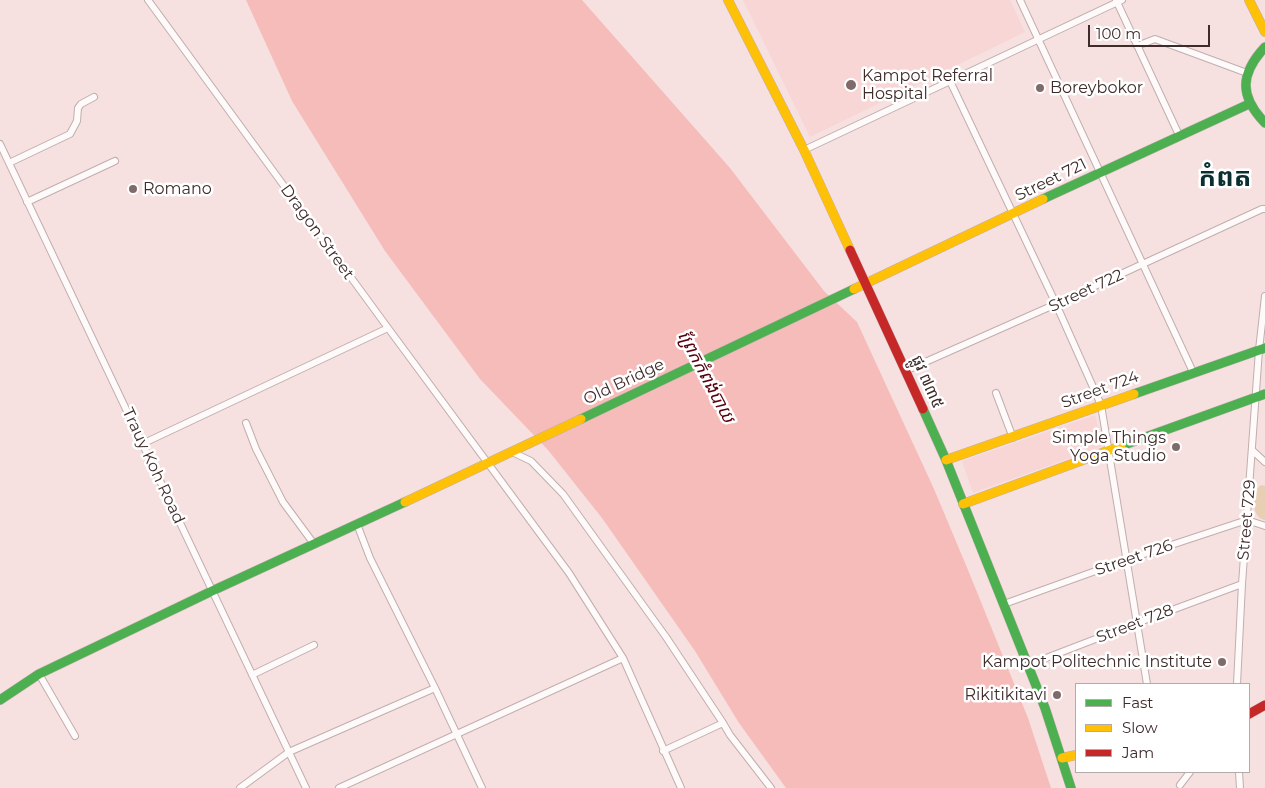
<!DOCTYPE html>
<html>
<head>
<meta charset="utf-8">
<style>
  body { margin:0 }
  #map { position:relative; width:1265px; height:788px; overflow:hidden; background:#f6e0e0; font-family:Montserrat,sans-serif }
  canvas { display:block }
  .legend { position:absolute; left:1075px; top:683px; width:175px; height:90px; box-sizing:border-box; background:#fff; border:1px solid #b2abaa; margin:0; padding:6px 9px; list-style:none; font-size:15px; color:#3e2c2b }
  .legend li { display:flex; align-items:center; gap:10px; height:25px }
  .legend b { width:25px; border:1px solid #b2abaa }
  .scale { position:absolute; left:1088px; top:25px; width:122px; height:22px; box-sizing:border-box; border:2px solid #3e2c2b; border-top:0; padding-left:6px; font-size:15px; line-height:18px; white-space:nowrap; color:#3e2c2b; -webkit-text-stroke:4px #fff; paint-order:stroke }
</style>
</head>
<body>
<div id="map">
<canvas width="1265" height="788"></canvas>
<ul class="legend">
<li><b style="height:6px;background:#4caf50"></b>Fast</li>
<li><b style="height:6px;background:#ffc107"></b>Slow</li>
<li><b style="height:6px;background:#c62828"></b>Jam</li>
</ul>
<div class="scale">100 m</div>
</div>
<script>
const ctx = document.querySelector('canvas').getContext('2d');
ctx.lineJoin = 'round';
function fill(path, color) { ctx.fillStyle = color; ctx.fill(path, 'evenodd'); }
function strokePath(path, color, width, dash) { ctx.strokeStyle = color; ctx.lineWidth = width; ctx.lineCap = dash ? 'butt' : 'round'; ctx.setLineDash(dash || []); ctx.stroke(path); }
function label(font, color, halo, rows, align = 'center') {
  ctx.font = font + ' Montserrat,"Noto Sans Khmer",sans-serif'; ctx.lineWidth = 5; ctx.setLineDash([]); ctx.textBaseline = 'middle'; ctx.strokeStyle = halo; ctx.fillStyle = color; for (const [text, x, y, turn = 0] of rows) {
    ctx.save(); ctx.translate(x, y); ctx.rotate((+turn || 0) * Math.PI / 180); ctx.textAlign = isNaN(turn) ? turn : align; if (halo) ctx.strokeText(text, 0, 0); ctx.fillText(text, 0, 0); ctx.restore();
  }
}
fill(new Path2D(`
  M 743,0 L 1010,0 L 1025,32 L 810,137 Z
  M 1095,415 L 1103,446 L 973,493 L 962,461 Z`), '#f8d6d5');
fill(new Path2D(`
  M 1261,485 L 1265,486 L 1265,520 C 1262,519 1260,519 1258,516 C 1252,510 1254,489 1261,485 Z`), '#e8ceb3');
fill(new Path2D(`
  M 246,0 L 582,0 L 730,168 L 824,291 L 857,322 L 934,489 L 968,570 L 1028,718 L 1051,788 L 786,788 L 739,723 L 695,651 L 602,518 L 548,450 L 480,379 L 385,251 L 292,101 Z`), '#f6bcba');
const street = new Path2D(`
  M 148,0 L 388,328 L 569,573 L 623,658 L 681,788
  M 1020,0 L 1193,372
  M 1116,0 L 1179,135
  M 1137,46 L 1155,39 L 1247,73
  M 950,81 L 1056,304 L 1101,405 L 1147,684
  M 0,144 L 306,788
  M 804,150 L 1122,0
  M 9,163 L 70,134 L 77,121 L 78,108 L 81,104 L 94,97
  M 27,202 L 115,161
  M 905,371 L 1056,304 L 1262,209 L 1265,209
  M 996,393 L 1013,438
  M 246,423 L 256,449 L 283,502 L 314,544
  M 142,444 L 388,328
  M 1253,451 L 1265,462
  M 512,452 L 531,461 L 563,494 L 666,637 L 723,723
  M 357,524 L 370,558 L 435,688 L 482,788
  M 1004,604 L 1126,560 L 1247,520 L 1265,526
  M 1028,665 L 1137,623 L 1242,584
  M 39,674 L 75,736
  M 252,675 L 314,645
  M 1237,684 L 1242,584 L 1259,350 L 1265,296
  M 663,751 L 723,723 L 730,735 L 771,788
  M 1239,772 L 1240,788
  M 1180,785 L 1190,772
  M 240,788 L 289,752 L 435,688
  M 339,788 L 623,658`);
const fast = new Path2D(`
  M 1265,47 C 1240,74 1239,96 1265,123
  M 1043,199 L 1249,104
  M 1134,394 L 1265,348
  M 923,409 L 946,460 L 1045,708 L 1071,788
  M 581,419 L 854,289
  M 1121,446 L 1265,394
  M 0,700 L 39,674 L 212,591 L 405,502`);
const slow = new Path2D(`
  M 728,0 L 804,150 L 850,250
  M 1249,0 L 1265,32
  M 854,289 L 1043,199
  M 946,460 L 1134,394
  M 405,502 L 581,419
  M 963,504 L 1121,446
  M 1062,758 L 1076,755`);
const jam = new Path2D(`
  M 850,250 L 923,409
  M 1249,714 L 1265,705`);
strokePath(street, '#c1aeae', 8);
strokePath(fast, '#c1aeae', 10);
strokePath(slow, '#c1aeae', 10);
strokePath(jam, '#c1aeae', 10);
strokePath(street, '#fefafa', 6);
strokePath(fast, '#4caf50', 9);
strokePath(slow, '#ffc107', 9);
strokePath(jam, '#c62828', 9);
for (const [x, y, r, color] of [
  [851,85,6,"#7e6b6a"],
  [1040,88,5,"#7e6b6a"],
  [133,189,5,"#7e6b6a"],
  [1176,447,5,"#7e6b6a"],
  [1222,662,5,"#7e6b6a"],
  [1057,695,5,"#7e6b6a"]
]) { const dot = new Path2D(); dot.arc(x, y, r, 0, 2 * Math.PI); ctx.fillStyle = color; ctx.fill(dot); strokePath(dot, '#fff', 2); }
label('16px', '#3e2c2b', '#fff', [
  ["Kampot Referral",862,76],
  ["Hospital",862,94],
  ["Boreybokor",1050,88],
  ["Romano",143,189],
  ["Simple Things",1166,438,"right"],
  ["Yoga Studio",1166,456,"right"],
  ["Kampot Politechnic Institute",1212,662,"right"],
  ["Rikitikitavi",1047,695,"right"]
], 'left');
label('16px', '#3e2c2b', '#fff', [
  ["Street 721",1051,180,-26],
  ["Dragon Street",317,232,54],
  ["Street 722",1086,291,-25],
  ["Old Bridge",624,382,-25],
  ["ផ្លូវ ៧៣៥",927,382,66],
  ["Street 724",1100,390,-20],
  ["Trauy Koh Road",153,466,65],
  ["Street 729",1247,520,-85],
  ["Street 726",1134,558,-19],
  ["Street 728",1135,624,-21]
]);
label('italic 18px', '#580010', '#fff', [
  ["ព្រែកកំពង់បាយ",706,377,62]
]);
label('bold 26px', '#0b2f31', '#fff', [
  ["កំពត",1225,178]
]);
</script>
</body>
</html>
